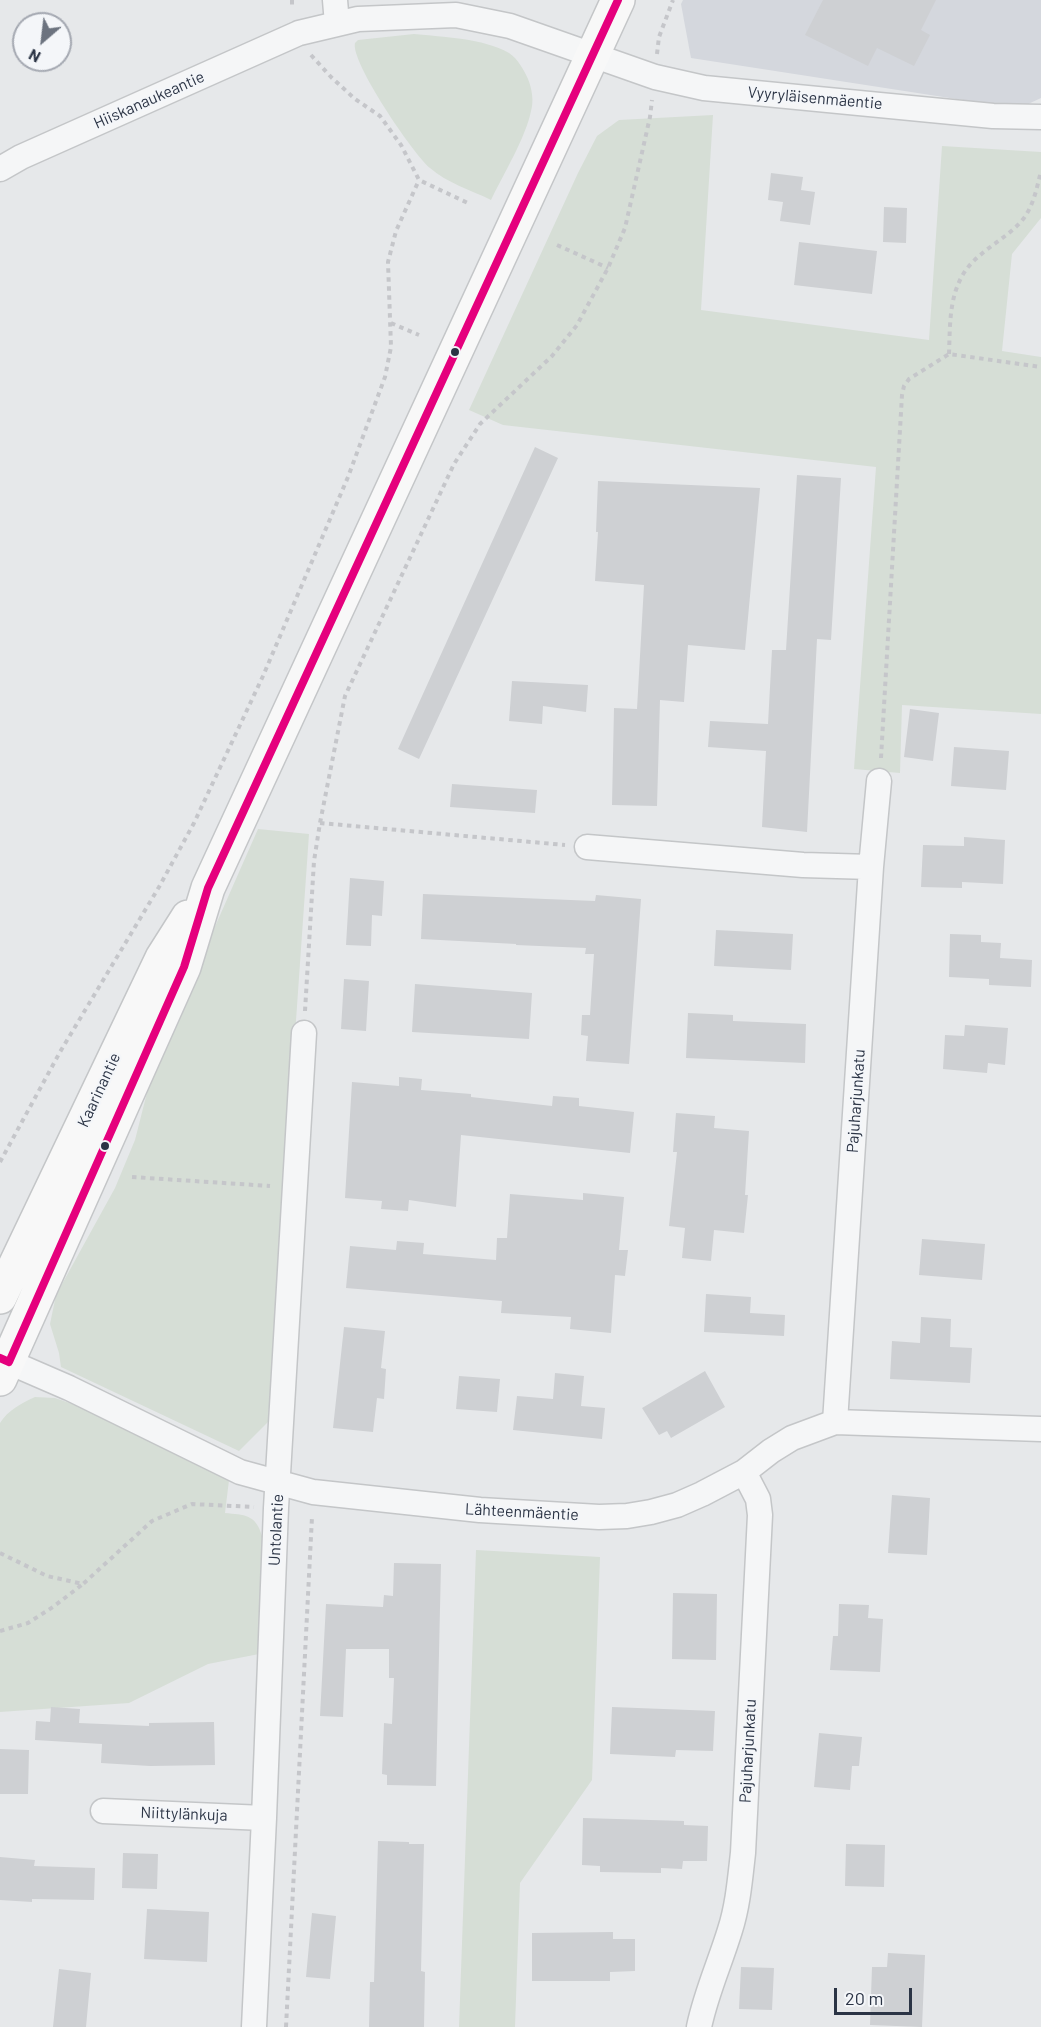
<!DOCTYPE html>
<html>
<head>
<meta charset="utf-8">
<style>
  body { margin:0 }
  #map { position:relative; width:1041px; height:2027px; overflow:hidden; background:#e6e8ea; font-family:Barlow,sans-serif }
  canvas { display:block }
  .north { position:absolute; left:12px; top:12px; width:60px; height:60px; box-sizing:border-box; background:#f4f6f9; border:2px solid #a4a8b1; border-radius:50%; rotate:208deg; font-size:16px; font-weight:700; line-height:24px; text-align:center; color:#2b3445 }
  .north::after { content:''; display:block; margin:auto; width:21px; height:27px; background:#6c737f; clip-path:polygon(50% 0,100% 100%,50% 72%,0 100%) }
  .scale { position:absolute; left:834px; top:1988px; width:78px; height:27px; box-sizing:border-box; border:3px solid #2b3445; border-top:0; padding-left:8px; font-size:18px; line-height:21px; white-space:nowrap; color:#2b3445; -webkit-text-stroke:4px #f4f6f9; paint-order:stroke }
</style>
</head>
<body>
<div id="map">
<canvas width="1041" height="2027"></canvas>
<div class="north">N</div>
<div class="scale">20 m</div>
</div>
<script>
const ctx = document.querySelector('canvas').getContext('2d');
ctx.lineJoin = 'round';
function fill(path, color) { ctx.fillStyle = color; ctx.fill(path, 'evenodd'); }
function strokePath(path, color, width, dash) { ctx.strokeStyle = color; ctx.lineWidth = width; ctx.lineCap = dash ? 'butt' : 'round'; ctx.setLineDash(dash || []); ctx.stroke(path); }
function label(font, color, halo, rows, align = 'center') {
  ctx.font = font + ' Barlow,sans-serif'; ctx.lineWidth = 4.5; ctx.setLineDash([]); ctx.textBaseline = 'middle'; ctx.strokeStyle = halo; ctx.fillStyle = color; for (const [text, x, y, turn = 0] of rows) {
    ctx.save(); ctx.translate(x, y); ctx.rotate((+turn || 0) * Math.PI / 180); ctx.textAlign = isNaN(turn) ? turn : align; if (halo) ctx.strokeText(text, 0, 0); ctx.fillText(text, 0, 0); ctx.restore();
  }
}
fill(new Path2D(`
  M 683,0 L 1041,0 L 1041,98 L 1026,105 L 1008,107 L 691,58 L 681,4 Z`), '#d4d7dd');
fill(new Path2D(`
  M 414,34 C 443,37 483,38 509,53 C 518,59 524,70 528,79 C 532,89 534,101 531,111 C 526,137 503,175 491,200 C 471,190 447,183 430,168 C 413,154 350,61 355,43 L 358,40 Z
  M 713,115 L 701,310 L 929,340 L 942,146 L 1041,152 L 1041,218 L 1012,254 L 1002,351 L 1041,357 L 1041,714 L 902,705 L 900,773 L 854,769 L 876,467 L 503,425 L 469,410 L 578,173 L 597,136 L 619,120 Z
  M 258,829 L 309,834 L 268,1422 L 239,1451 L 61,1367 L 59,1353 L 50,1324 L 56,1295 L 115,1188 L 135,1140 L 154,1065 Z
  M 35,1397 L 55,1398 L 87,1409 L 229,1480 L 225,1513 C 244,1515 256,1514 262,1536 L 259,1654 L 208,1664 L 129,1703 L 0,1712 L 0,1423 C 8,1410 22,1403 35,1397 Z
  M 476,1550 L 600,1557 L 592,1780 L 520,1883 L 515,2027 L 459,2027 Z`), '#d6ded6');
fill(new Path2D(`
  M 823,0 L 936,0 L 921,30 L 930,35 L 914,66 L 877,48 L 868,66 L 805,35 Z
  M 771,173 L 803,177 L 801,190 L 815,192 L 810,225 L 780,221 L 783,202 L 768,200 Z
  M 884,207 L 907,208 L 906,243 L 883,242 Z
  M 799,242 L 877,251 L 872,294 L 794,285 Z
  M 535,447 L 558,458 L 419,759 L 398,749 Z
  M 797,475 L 841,478 L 831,640 L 817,639 L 807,832 L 762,827 L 766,751 L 708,747 L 710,721 L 768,724 L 772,650 L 786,650 Z
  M 598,481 L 760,488 L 745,650 L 688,645 L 684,702 L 660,700 L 657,806 L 612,805 L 614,708 L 637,709 L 644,585 L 595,581 L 598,532 L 596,532 Z
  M 512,681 L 588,685 L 586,712 L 543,706 L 542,724 L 509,721 Z
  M 910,709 L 939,713 L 933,761 L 904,757 Z
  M 954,747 L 1009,751 L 1006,790 L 951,786 Z
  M 452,784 L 537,790 L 535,813 L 450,807 Z
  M 964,837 L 1005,840 L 1003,884 L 962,882 L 962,888 L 921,887 L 923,845 L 964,846 Z
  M 350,878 L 384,881 L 382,916 L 372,915 L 371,946 L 346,945 Z
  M 423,894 L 595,901 L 596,895 L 641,899 L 629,1064 L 586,1061 L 588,1036 L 581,1035 L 582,1015 L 590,1015 L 594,954 L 585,954 L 586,948 L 516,945 L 516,944 L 421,939 Z
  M 716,930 L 793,934 L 791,970 L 714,966 Z
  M 950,934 L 981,935 L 981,942 L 1001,943 L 1000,958 L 1032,960 L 1031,987 L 989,985 L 989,979 L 949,977 Z
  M 344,979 L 369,981 L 366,1031 L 341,1029 Z
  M 415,984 L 532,993 L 529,1039 L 412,1032 Z
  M 688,1013 L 733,1015 L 733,1021 L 806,1024 L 805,1063 L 686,1058 Z
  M 965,1025 L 1008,1028 L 1005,1065 L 988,1063 L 987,1073 L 943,1069 L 945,1035 L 964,1036 Z
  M 399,1077 L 422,1079 L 421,1090 L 471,1094 L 471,1097 L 552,1106 L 553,1096 L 579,1098 L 579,1106 L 634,1112 L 630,1153 L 461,1135 L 456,1207 L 409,1200 L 408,1211 L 381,1209 L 382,1201 L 345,1198 L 352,1082 L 399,1086 Z
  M 676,1113 L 715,1116 L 714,1128 L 749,1131 L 745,1195 L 748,1195 L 744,1233 L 714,1230 L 711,1261 L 682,1258 L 685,1228 L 669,1226 L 677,1152 L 673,1152 Z
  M 583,1193 L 624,1197 L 619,1250 L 628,1250 L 625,1276 L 615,1275 L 611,1333 L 570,1329 L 571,1317 L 501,1313 L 502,1301 L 346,1288 L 350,1246 L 396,1250 L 397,1241 L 424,1243 L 423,1254 L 496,1260 L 497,1238 L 507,1238 L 510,1194 L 583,1200 Z
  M 922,1239 L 985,1244 L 982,1280 L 919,1275 Z
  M 706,1294 L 751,1297 L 750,1313 L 785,1315 L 784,1336 L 704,1332 Z
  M 921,1317 L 951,1319 L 950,1347 L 972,1348 L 970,1383 L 890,1379 L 892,1341 L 920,1343 Z
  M 344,1327 L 385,1331 L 381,1368 L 386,1369 L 384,1399 L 377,1398 L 373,1432 L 333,1428 Z
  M 705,1371 L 725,1407 L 671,1438 L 667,1431 L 659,1435 L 642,1408 Z
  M 555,1373 L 584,1376 L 581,1406 L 605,1408 L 602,1439 L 513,1430 L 517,1396 L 553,1399 Z
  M 459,1376 L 500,1379 L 497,1412 L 456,1409 Z
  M 892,1495 L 930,1498 L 927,1555 L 888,1553 Z
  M 394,1563 L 441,1564 L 436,1786 L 387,1785 L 387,1775 L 382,1774 L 384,1723 L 392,1724 L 394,1678 L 389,1678 L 389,1649 L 346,1649 L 343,1717 L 320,1716 L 326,1604 L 383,1607 L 384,1595 L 393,1596 Z
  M 673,1593 L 717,1594 L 716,1660 L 672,1659 Z
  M 839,1604 L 869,1605 L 868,1618 L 883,1619 L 880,1672 L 830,1670 L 833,1636 L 838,1636 Z
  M 51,1707 L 80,1709 L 79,1723 L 149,1726 L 149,1723 L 214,1722 L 215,1765 L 150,1766 L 101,1763 L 102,1744 L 35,1740 L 36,1721 L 50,1722 Z
  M 612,1707 L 715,1711 L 713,1751 L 676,1750 L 675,1757 L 610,1754 Z
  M 819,1733 L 862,1737 L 859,1766 L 852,1766 L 850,1790 L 814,1787 Z
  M 0,1749 L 29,1750 L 28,1794 L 0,1794 Z
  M 583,1818 L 684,1821 L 684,1825 L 708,1826 L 707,1861 L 683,1861 L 682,1869 L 661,1868 L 661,1873 L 600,1872 L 600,1866 L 582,1865 Z
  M 378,1841 L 409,1842 L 409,1844 L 424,1844 L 421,1971 L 425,1972 L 424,2027 L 369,2027 L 370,1982 L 374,1982 Z
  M 846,1844 L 885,1845 L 884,1887 L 845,1886 Z
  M 123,1853 L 158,1854 L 157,1889 L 122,1888 Z
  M 0,1857 L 35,1860 L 34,1866 L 95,1868 L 94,1900 L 32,1899 L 32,1902 L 0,1900 Z
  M 147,1909 L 209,1912 L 207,1962 L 144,1959 Z
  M 312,1913 L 336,1916 L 330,1979 L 306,1977 Z
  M 613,1932 L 613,1939 L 635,1939 L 635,1971 L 610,1972 L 610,1981 L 532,1981 L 532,1933 Z
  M 888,1953 L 925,1955 L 922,2027 L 870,2025 L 872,1967 L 887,1967 Z
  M 741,1967 L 774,1968 L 772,2010 L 739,2009 Z
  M 59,1969 L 91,1973 L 86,2027 L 53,2027 Z`), '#ced0d3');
const minor = new Path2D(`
  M 299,33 L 358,19 L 456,15 L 510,26 L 655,77 L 704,88 L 993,116 L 1041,117
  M 0,169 L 21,157 L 299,33 L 337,24 L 335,0
  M 587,847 L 803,865 L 871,867
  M 9,1362 L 69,1388 L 240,1472 L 313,1492 L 480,1510 L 599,1517 L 627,1516 L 651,1512 L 677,1505 L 702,1494 L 744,1472 L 771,1451 L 792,1438 L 835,1422 L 1041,1429
  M 835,1422 L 871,867 L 879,781
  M 103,1811 L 264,1818
  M 254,2027 L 264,1818 L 276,1508 L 304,1033
  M 699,2027 C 706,1993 720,1963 730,1930 C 738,1905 740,1879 743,1853 L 760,1515 L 758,1499 L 744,1472`);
const secondary = new Path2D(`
  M 0,1297 L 162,958 L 188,917
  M 0,1379 L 184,967 L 208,888 L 618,0`);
strokePath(minor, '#c4c6c8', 27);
strokePath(secondary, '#c4c6c8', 36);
strokePath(new Path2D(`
  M 292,0 L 292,9
  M 657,54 L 659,37 L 673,0
  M 311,55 L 331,77 L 355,99 L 380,116 L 401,145 L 419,180 L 470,204
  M 557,245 L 608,268
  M 391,323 L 419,335
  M 949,354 C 950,328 949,301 961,278 C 975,251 1006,241 1024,218 C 1034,204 1037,187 1041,171
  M 881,758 L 902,395 L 904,386 L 909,379 L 949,354 L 1041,367
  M 320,823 L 565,845
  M 305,1011 L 314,861 L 320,823 L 345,696 L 454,464 L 480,424 L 552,356 L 577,325 L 608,268 L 625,228 L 650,117 L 652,100
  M 0,1162 L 60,1052 L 159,887 L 194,823 L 263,676 L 348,477 L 385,377 L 391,347 L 388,262 L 396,231 L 419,180
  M 132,1177 L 270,1186
  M 0,1553 L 47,1576 L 83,1584 L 152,1521 L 192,1504 L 254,1507
  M 0,1631 L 28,1623 L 53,1607 L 83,1584
  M 286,2027 L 312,1517`), '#c5c6ca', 4, [4.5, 4.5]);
strokePath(minor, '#f5f6f7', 24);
strokePath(secondary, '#f8f8f8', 33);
strokePath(new Path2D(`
  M 0,1358 L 9,1362 L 184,967 L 208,888 L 618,0`), '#e5007d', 8);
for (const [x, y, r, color] of [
  [455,352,5,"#2b3445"],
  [105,1146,5,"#2b3445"]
]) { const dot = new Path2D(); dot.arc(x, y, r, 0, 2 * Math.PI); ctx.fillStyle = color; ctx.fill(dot); strokePath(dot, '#f4f6f9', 2); }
label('16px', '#2b3445', '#f4f6f9', [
  ["Vyyryläisenmäentie",815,98,5],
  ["Hiiskanaukeantie",149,100,-24],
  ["Kaarinantie",99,1090,-65],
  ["Pajuharjunkatu",856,1101,-86],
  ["Lähteenmäentie",522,1512,3],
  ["Untolantie",276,1530,-87],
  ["Pajuharjunkatu",748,1751,-87],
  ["Niittylänkuja",184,1814,2]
]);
</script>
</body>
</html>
